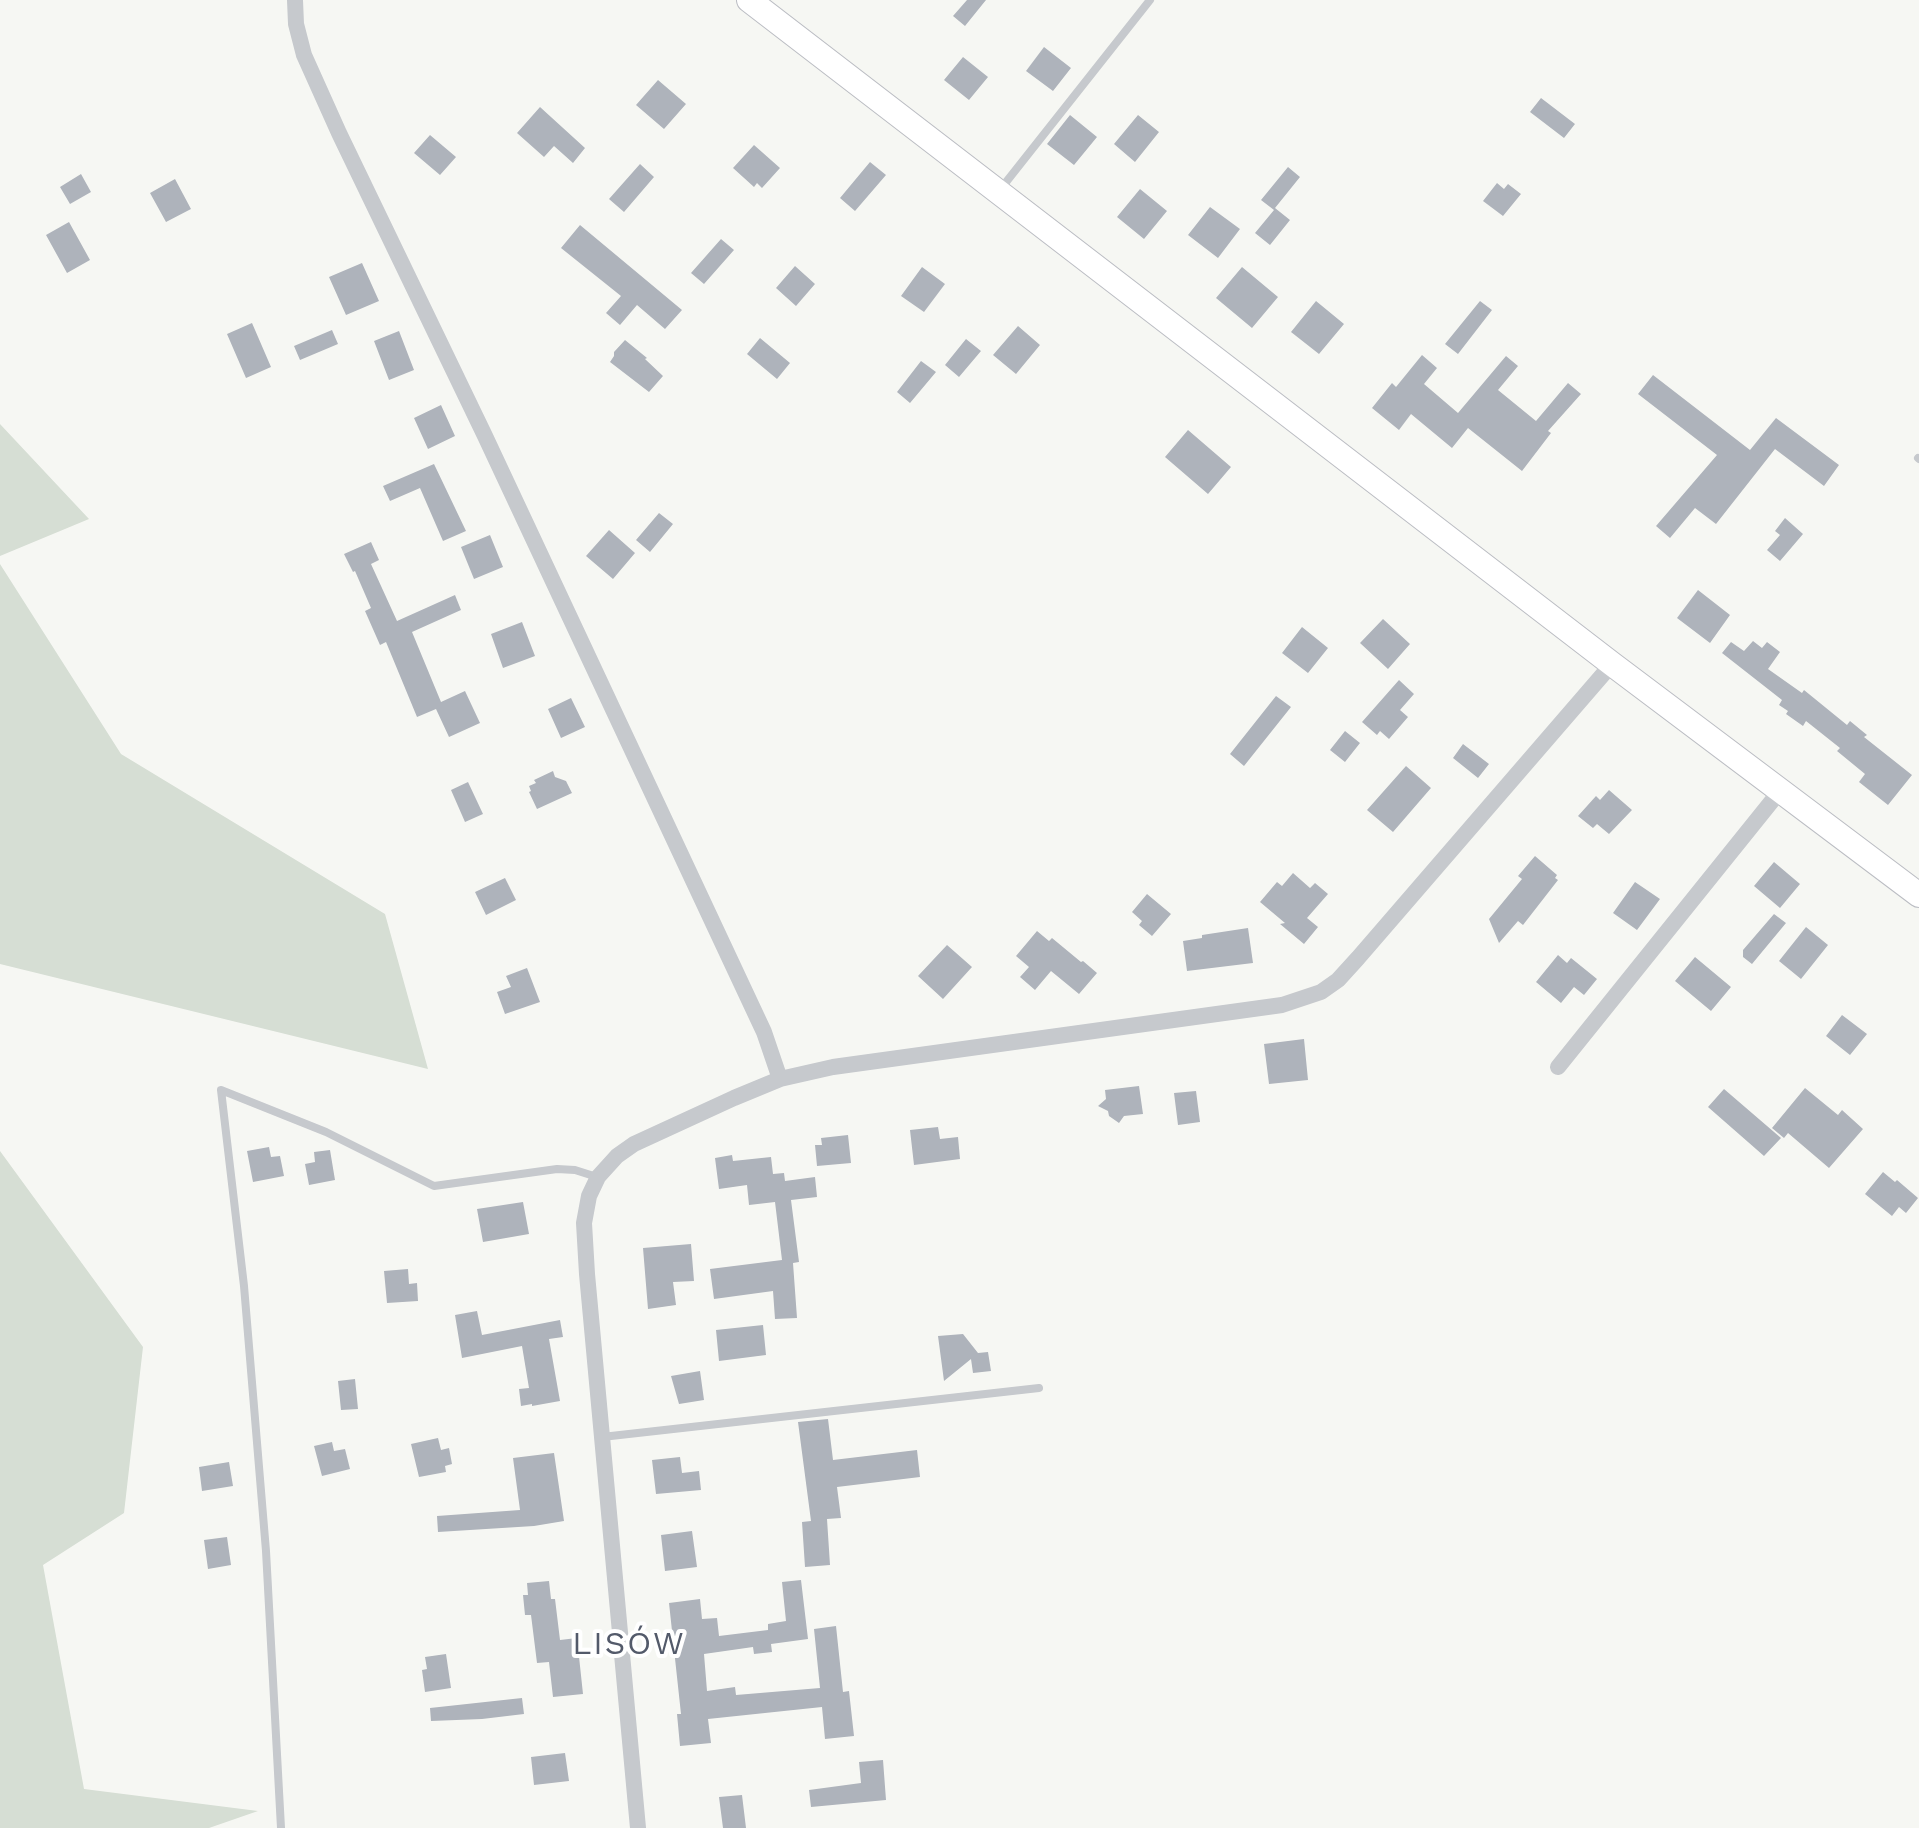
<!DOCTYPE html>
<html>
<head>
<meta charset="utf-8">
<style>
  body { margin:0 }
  canvas { display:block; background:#f6f7f3 }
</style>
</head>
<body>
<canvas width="1919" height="1828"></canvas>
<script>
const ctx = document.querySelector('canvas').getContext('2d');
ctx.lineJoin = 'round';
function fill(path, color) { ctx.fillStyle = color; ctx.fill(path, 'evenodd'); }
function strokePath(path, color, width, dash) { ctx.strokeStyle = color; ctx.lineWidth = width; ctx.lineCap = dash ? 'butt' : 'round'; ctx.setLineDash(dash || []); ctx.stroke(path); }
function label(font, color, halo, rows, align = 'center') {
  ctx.font = font + ' "Work Sans",sans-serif'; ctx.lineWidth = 8; ctx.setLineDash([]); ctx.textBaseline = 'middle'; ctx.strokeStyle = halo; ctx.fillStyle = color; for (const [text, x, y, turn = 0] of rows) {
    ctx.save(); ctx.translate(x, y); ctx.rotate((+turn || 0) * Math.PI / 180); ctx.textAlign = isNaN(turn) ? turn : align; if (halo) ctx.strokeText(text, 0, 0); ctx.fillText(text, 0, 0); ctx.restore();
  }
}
fill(new Path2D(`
  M 0,424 L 89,519 L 0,556 Z
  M 0,564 L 121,754 L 385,914 L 428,1069 L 0,964 Z
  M 0,1151 L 143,1347 L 124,1513 L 43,1565 L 84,1789 L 258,1811 L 209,1828 L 0,1828 Z`), '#d6ded4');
fill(new Path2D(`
  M 967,0 L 986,0 L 965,26 L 953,16 Z
  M 1044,47 L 1071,68 L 1053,91 L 1026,71 Z
  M 963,57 L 988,77 L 969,100 L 944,80 Z
  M 658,80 L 686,104 L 664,129 L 636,105 Z
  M 1541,98 L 1575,124 L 1564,138 L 1530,112 Z
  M 540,107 L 585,148 L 573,163 L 554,146 L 544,157 L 517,133 Z
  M 1070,115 L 1097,137 L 1074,165 L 1047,144 Z
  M 1138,115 L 1159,132 L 1135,162 L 1114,144 Z
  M 430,135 L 456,157 L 440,175 L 414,153 Z
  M 754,145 L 780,168 L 762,188 L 757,183 L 754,187 L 733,168 Z
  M 870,162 L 886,175 L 855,211 L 840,198 Z
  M 640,164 L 654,177 L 624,212 L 609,199 Z
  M 1288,167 L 1300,177 L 1275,208 L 1290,220 L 1270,245 L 1255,233 L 1274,210 L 1261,200 Z
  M 81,174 L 91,192 L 70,204 L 60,187 Z
  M 175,179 L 191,209 L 166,222 L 150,193 Z
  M 1497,183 L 1504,189 L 1508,184 L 1521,194 L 1503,216 L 1483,201 Z
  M 1140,189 L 1167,211 L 1144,239 L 1117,217 Z
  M 1210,207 L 1240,229 L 1218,258 L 1188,235 Z
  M 69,222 L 90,260 L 67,273 L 46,235 Z
  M 580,225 L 682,310 L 665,329 L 637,305 L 620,325 L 606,313 L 621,296 L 561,248 Z
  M 721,239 L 734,250 L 704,284 L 691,273 Z
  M 362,263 L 379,301 L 346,315 L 329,277 Z
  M 795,266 L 815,284 L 796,306 L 776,288 Z
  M 922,267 L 945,284 L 924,312 L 901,296 Z
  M 1242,267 L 1278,297 L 1252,328 L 1216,298 Z
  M 1316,301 L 1344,324 L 1319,354 L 1291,332 Z
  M 1480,301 L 1492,310 L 1458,354 L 1445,344 Z
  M 252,323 L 271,367 L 246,378 L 227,334 Z
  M 1018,326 L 1040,345 L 1016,374 L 993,355 Z
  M 332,330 L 338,344 L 300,360 L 294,346 Z
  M 399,331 L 414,370 L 389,380 L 374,341 Z
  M 760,338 L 790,363 L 777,379 L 747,354 Z
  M 966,339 L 981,351 L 959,377 L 945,365 Z
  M 625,340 L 647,358 L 645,359 L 663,376 L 649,392 L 610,362 L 614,356 L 614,352 Z
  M 1422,355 L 1437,368 L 1424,384 L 1458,413 L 1506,356 L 1518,366 L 1498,390 L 1536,421 L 1568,383 L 1581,394 L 1548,431 L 1551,433 L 1522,471 L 1468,428 L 1452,448 L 1411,414 L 1399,430 L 1372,408 L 1392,383 L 1396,387 Z
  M 921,361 L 936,372 L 910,403 L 897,392 Z
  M 1653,375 L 1750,450 L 1776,418 L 1839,465 L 1824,486 L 1775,449 L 1716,524 L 1695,508 L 1670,538 L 1656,526 L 1717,455 L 1638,394 Z
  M 441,405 L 455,436 L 428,449 L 414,418 Z
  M 1188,430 L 1231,467 L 1208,494 L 1165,457 Z
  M 434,464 L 466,531 L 443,541 L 420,488 L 390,501 L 383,486 Z
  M 659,513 L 673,524 L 650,552 L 636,540 Z
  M 1785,518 L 1803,534 L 1780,561 L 1767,550 L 1780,535 L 1775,531 Z
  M 609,530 L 635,553 L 613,579 L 586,556 Z
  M 490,535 L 503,567 L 474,579 L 461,547 Z
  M 371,542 L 379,560 L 371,564 L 397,621 L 455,595 L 461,610 L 412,632 L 441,702 L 465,691 L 480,723 L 449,737 L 436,709 L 417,717 L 386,642 L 380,645 L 365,611 L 371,608 L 355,571 L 353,572 L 344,554 Z
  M 1698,590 L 1730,615 L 1710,643 L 1677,618 Z
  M 1383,619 L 1410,644 L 1388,669 L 1360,643 Z
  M 522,622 L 535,656 L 503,668 L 491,634 Z
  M 1302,627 L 1328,648 L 1308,673 L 1282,653 Z
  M 1753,641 L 1762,648 L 1767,642 L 1780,652 L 1768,669 L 1802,693 L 1804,690 L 1847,725 L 1850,721 L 1867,735 L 1864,737 L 1912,775 L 1888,805 L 1859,782 L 1865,774 L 1837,751 L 1840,748 L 1806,721 L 1803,726 L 1786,714 L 1788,711 L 1779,705 L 1782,700 L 1722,653 L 1731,642 L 1744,651 Z
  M 1399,680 L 1414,694 L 1400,710 L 1408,717 L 1389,739 L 1380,731 L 1377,735 L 1362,722 Z
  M 1276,696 L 1291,707 L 1244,766 L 1230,754 Z
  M 571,698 L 585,727 L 561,738 L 548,709 Z
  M 1345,731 L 1360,743 L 1345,762 L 1330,750 Z
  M 1463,744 L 1489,764 L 1478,778 L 1453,758 Z
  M 1406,766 L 1431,788 L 1393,832 L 1367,810 Z
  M 553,771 L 555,777 L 566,781 L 572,793 L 537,809 L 529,792 L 531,791 L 529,786 L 536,783 L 534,780 Z
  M 468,782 L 483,814 L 465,822 L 451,790 Z
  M 1609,790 L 1632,810 L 1609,834 L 1597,824 L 1593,828 L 1578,816 L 1596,796 L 1600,800 Z
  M 1535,856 L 1557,875 L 1555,878 L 1558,880 L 1523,925 L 1518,921 L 1499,943 L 1489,919 L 1522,879 L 1518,876 Z
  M 1774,862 L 1800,884 L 1780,908 L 1754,886 Z
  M 1293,873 L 1310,888 L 1315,883 L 1328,894 L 1307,918 L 1318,927 L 1304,944 L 1280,924 L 1285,923 L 1260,902 L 1277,882 L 1282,886 Z
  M 505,878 L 516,900 L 486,915 L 475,892 Z
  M 1635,882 L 1660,899 L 1637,930 L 1613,913 Z
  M 1147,894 L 1171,914 L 1152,936 L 1139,925 L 1142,921 L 1132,912 Z
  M 1774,914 L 1786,923 L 1752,964 L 1743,957 L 1743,950 Z
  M 1806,927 L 1828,945 L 1801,979 L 1779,961 Z
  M 1248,928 L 1253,963 L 1187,971 L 1183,941 L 1202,938 L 1202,935 Z
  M 1037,931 L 1049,941 L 1052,938 L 1081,962 L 1083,961 L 1097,973 L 1079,994 L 1051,971 L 1035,990 L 1020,977 L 1029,967 L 1016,956 Z
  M 947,945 L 972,967 L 943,999 L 918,976 Z
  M 1558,955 L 1567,963 L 1571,958 L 1597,979 L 1584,995 L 1574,987 L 1561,1003 L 1536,982 Z
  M 1695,957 L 1731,987 L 1711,1011 L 1675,981 Z
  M 527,968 L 540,1002 L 505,1014 L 497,992 L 511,987 L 506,976 Z
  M 1842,1015 L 1867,1034 L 1850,1055 L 1826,1036 Z
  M 1304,1039 L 1308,1080 L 1269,1084 L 1264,1044 Z
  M 1139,1086 L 1143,1114 L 1124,1116 L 1119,1123 L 1109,1116 L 1108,1111 L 1098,1106 L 1106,1099 L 1105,1090 Z
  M 1805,1088 L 1838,1115 L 1842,1110 L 1863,1129 L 1829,1168 L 1788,1133 L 1784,1138 L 1772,1128 Z
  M 1724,1089 L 1781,1138 L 1764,1156 L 1708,1107 Z
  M 1196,1091 L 1200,1122 L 1178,1125 L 1174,1093 Z
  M 938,1127 L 940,1139 L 958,1137 L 960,1159 L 914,1165 L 910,1130 Z
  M 848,1135 L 851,1163 L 817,1166 L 815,1145 L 822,1145 L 821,1138 Z
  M 269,1147 L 271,1157 L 280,1156 L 284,1176 L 253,1182 L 247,1151 Z
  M 330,1150 L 335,1180 L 309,1185 L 305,1164 L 315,1162 L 314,1152 Z
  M 732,1155 L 733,1161 L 771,1157 L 773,1174 L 784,1173 L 785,1181 L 815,1177 L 817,1197 L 791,1200 L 799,1262 L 793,1263 L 797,1318 L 775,1319 L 773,1291 L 714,1299 L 710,1269 L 782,1260 L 775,1202 L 749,1205 L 747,1185 L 719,1189 L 715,1158 Z
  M 1883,1172 L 1895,1182 L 1897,1180 L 1918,1198 L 1906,1213 L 1899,1207 L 1892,1216 L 1865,1194 Z
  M 523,1202 L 529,1234 L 483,1242 L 477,1209 Z
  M 691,1244 L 694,1281 L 673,1282 L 676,1305 L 648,1309 L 643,1248 Z
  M 408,1269 L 409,1284 L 417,1283 L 418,1301 L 387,1303 L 384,1271 Z
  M 477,1311 L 482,1335 L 560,1320 L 563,1337 L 549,1339 L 560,1401 L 532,1406 L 532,1404 L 521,1406 L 519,1389 L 529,1388 L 522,1346 L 462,1358 L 455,1315 Z
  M 763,1325 L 766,1355 L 719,1361 L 716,1330 Z
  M 963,1334 L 978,1353 L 988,1352 L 991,1371 L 973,1373 L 971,1359 L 944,1381 L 938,1336 Z
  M 700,1371 L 704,1400 L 679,1404 L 671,1376 Z
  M 355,1379 L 358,1409 L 341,1410 L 338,1381 Z
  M 828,1419 L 833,1460 L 917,1450 L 920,1477 L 837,1487 L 841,1518 L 827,1519 L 830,1565 L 805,1567 L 802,1522 L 811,1521 L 798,1422 Z
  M 438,1438 L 441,1450 L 449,1448 L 452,1464 L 445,1466 L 446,1472 L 419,1477 L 411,1444 Z
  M 332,1442 L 334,1451 L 345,1449 L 350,1469 L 322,1476 L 314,1446 Z
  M 554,1453 L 564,1521 L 534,1526 L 438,1532 L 437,1516 L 520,1510 L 513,1458 Z
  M 680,1457 L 682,1473 L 699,1471 L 701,1490 L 656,1494 L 652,1460 Z
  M 229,1462 L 233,1486 L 202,1491 L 199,1467 Z
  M 692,1531 L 697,1567 L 665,1571 L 661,1535 Z
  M 227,1537 L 231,1565 L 208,1569 L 204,1540 Z
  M 801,1580 L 808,1639 L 771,1644 L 772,1652 L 754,1654 L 753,1647 L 704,1654 L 707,1691 L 735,1687 L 736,1695 L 820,1688 L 814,1629 L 836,1626 L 843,1692 L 849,1691 L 854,1736 L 825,1739 L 822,1707 L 708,1719 L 711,1743 L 680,1746 L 677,1714 L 681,1714 L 669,1603 L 700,1599 L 702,1619 L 717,1618 L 719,1636 L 768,1630 L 768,1624 L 786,1621 L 782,1582 Z
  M 549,1581 L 551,1599 L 555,1599 L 560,1640 L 577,1638 L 583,1694 L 553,1697 L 549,1662 L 537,1663 L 531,1615 L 525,1615 L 523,1595 L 528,1595 L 527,1583 Z
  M 446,1654 L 451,1688 L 425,1692 L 422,1670 L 427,1669 L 425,1657 Z
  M 522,1698 L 524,1714 L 482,1719 L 431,1721 L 430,1708 Z
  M 565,1753 L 569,1781 L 534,1785 L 531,1757 Z
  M 883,1760 L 886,1800 L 811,1807 L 809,1790 L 861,1783 L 859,1762 Z
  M 742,1795 L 746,1828 L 723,1828 L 719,1797 Z`), '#aeb3bb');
const secondary = new Path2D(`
  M 749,0 L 1612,664 L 1919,895`);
strokePath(secondary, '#bbbdc3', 26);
strokePath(new Path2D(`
  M 999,191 L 1150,0
  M 1918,458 L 1919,459
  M 602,1437 L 1039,1388
  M 281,1828 L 266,1551 L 244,1286 L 221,1090 L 326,1132 L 434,1186 L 557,1169 L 575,1170 L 597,1177`), '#c6c9cd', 8);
strokePath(new Path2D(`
  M 295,0 L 296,24 L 304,55 L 339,133 L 485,436 L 764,1032 L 780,1079
  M 1558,1067 L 1780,791
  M 638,1828 L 587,1274 L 584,1223 L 589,1196 L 598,1177 L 617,1156 L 634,1144 L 734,1098 L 780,1079 L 833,1067 L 1282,1005 L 1321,992 L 1338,980 L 1358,958 L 1612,664`), '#c6c9cd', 16);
strokePath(secondary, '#fff', 24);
ctx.letterSpacing = '2px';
label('32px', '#535a6a', '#fff', [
  ["LISÓW",629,1645]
]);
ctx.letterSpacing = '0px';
</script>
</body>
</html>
